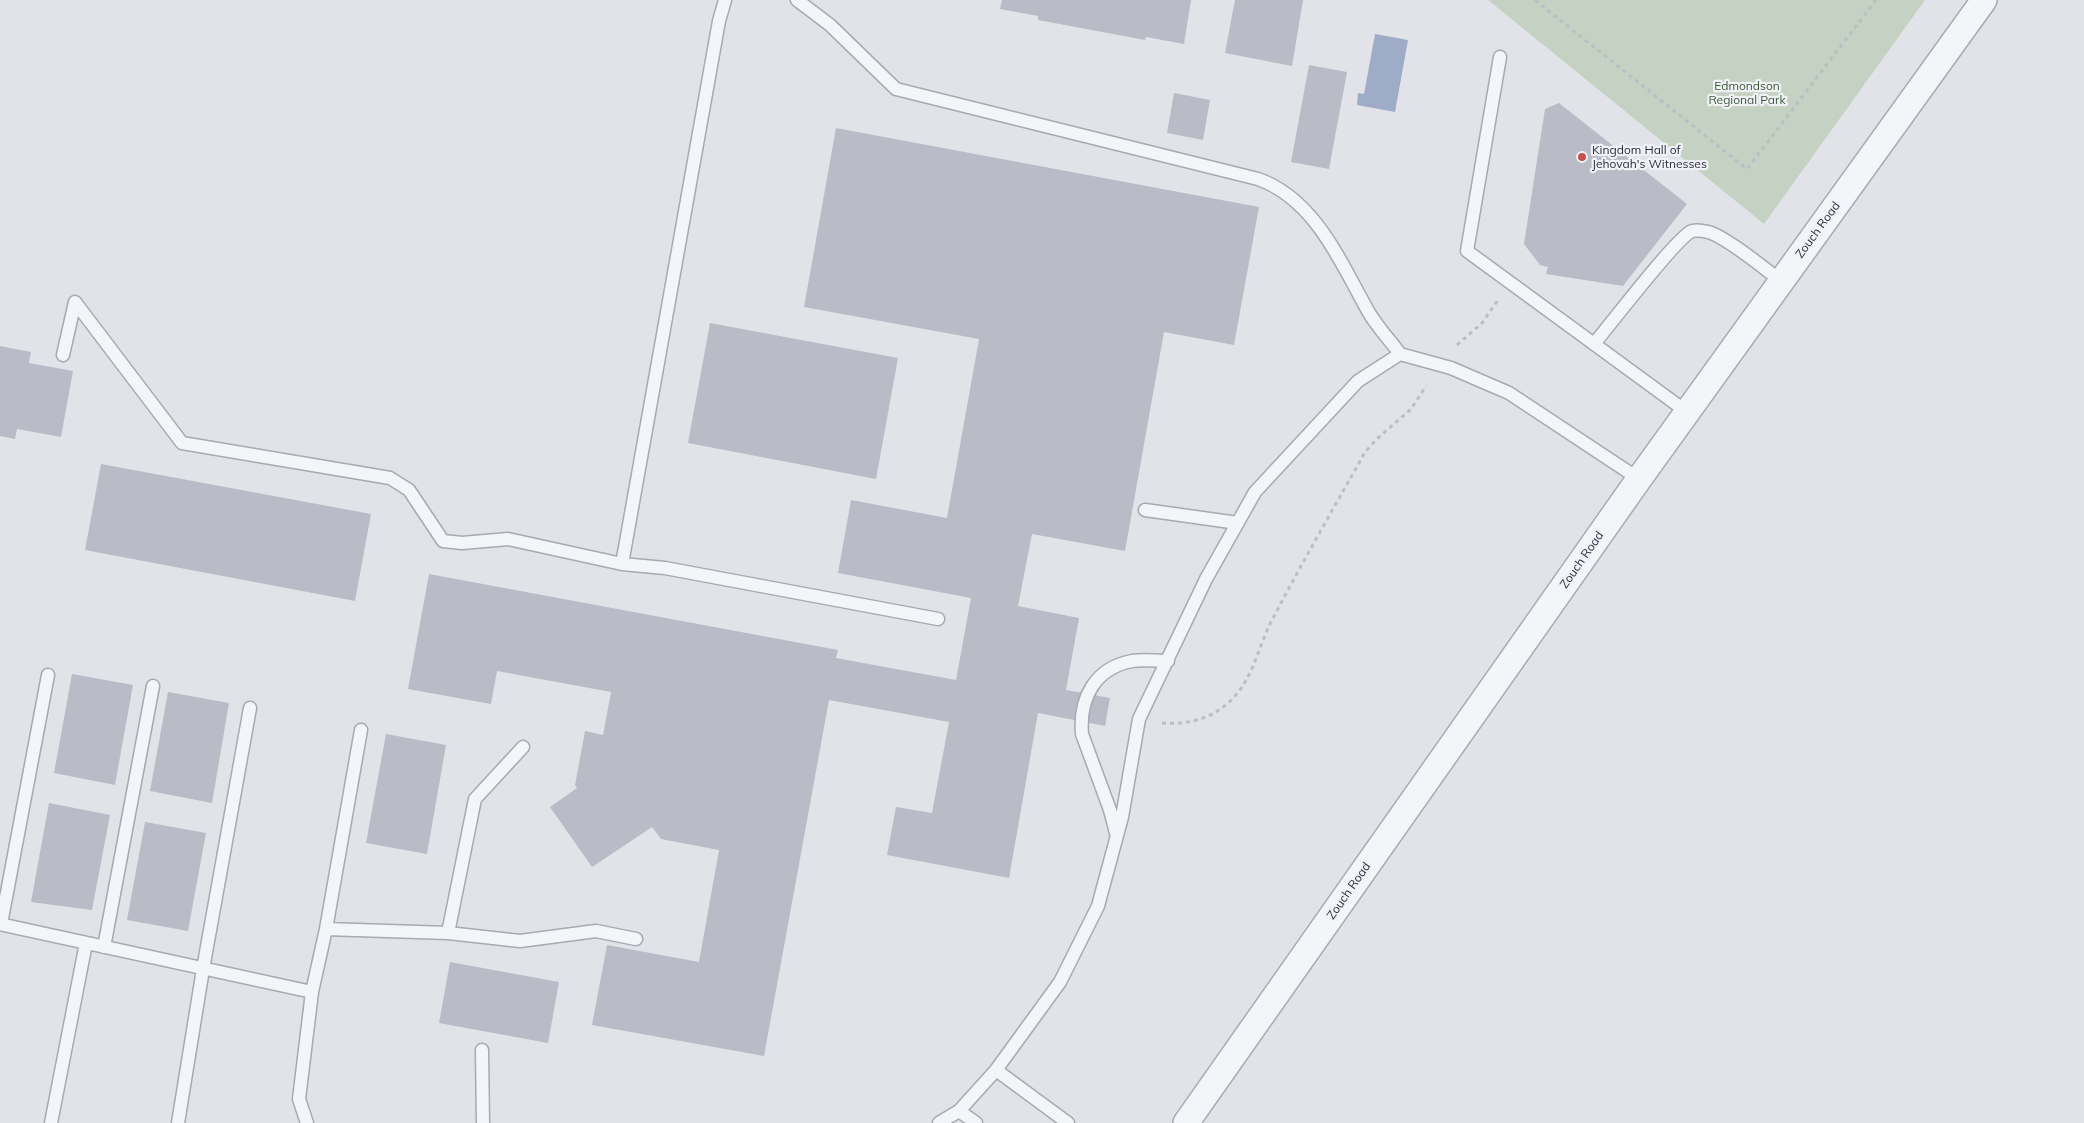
<!DOCTYPE html>
<html>
<head>
<meta charset="utf-8">
<style>
  body { margin:0 }
  canvas { display:block; background:#e1e3e9 }
</style>
</head>
<body>
<canvas width="2084" height="1123"></canvas>
<script>
const ctx = document.querySelector('canvas').getContext('2d');
ctx.lineJoin = 'round';
function fill(path, color) { ctx.fillStyle = color; ctx.fill(path, 'evenodd'); }
function strokePath(path, color, width, dash) { ctx.strokeStyle = color; ctx.lineWidth = width; ctx.lineCap = dash ? 'butt' : 'round'; ctx.setLineDash(dash || []); ctx.stroke(path); }
function label(font, color, halo, rows, align = 'center') {
  ctx.font = font + ' Mulish,sans-serif'; ctx.lineWidth = 4.5; ctx.setLineDash([]); ctx.textBaseline = 'middle'; ctx.strokeStyle = halo; ctx.fillStyle = color; for (const [text, x, y, turn = 0] of rows) {
    ctx.save(); ctx.translate(x, y); ctx.rotate((+turn || 0) * Math.PI / 180); ctx.textAlign = isNaN(turn) ? turn : align; if (halo) ctx.strokeText(text, 0, 0); ctx.fillText(text, 0, 0); ctx.restore();
  }
}
fill(new Path2D(`
  M 1488,0 L 1925,0 L 1764,224 Z`), '#c5d2c3');
fill(new Path2D(`
  M 1375,34 L 1408,40 L 1395,112 L 1357,105 L 1358,93 L 1364,94 Z`), '#9facc7');
fill(new Path2D(`
  M 1002,0 L 1191,0 L 1184,44 L 1146,37 L 1145,40 L 1038,20 L 1038,16 L 1000,9 Z
  M 1235,0 L 1303,0 L 1292,66 L 1225,53 Z
  M 1309,65 L 1347,72 L 1329,169 L 1291,162 Z
  M 1174,93 L 1210,100 L 1203,140 L 1167,133 Z
  M 1559,103 L 1687,204 L 1623,286 L 1546,274 L 1548,267 L 1540,265 L 1524,244 L 1545,109 Z
  M 836,128 L 1259,207 L 1234,345 L 1164,332 L 1125,551 L 1032,534 L 1018,606 L 1079,618 L 1066,690 L 1110,698 L 1105,726 L 1038,713 L 1009,878 L 887,855 L 896,807 L 932,813 L 949,722 L 829,700 L 764,1056 L 592,1025 L 607,945 L 699,962 L 719,850 L 661,839 L 652,827 L 592,867 L 550,807 L 577,788 L 575,785 L 585,731 L 603,735 L 611,692 L 497,671 L 491,704 L 408,689 L 429,574 L 838,650 L 836,658 L 956,680 L 971,598 L 838,573 L 851,500 L 947,518 L 979,339 L 804,307 Z
  M 710,323 L 898,358 L 876,479 L 688,443 Z
  M 0,346 L 31,352 L 29,363 L 73,371 L 61,437 L 17,429 L 15,439 L 0,436 Z
  M 101,464 L 371,514 L 355,601 L 85,550 Z
  M 72,674 L 133,685 L 115,785 L 54,773 Z
  M 168,692 L 229,703 L 212,803 L 150,791 Z
  M 386,734 L 446,745 L 427,854 L 366,843 Z
  M 49,803 L 110,815 L 92,910 L 31,902 Z
  M 145,822 L 206,833 L 188,931 L 127,920 Z
  M 450,962 L 559,982 L 548,1043 L 439,1023 Z`), '#b9bcc6');
const lane = new Path2D(`
  M 797,0 L 830,25 L 896,89 L 1258,179 C 1315,199 1341,263 1368,311 C 1377,327 1390,340 1400,354
  M 1500,57 L 1467,251 L 1687,412
  M 1594,344 C 1608,327 1678,236 1692,231 C 1696,230 1704,231 1708,232 C 1725,236 1765,269 1781,281
  M 63,355 L 75,302 L 182,443 L 390,478 L 409,490 L 443,541 L 462,543 L 508,539 L 622,564 L 719,21 L 725,0
  M 1145,510 L 1238,523
  M 622,564 L 665,568 L 938,619
  M 1116,833 L 1110,810 L 1082,734 C 1079,698 1095,668 1132,661 C 1143,659 1156,661 1168,661
  M 0,924 L 312,992
  M 1,924 L 48,675
  M 326,929 L 448,933 L 520,941 L 596,931 L 636,939
  M 448,933 L 475,799 L 523,747
  M 104,947 L 153,686
  M 482,1050 L 483,1123
  M 996,1070 L 1068,1123
  M 959,1111 L 976,1123
  M 51,1123 L 86,943
  M 178,1123 L 203,969 L 250,708
  M 307,1123 L 299,1099 L 312,992 L 326,929 L 361,730
  M 939,1123 L 959,1111 L 996,1070 L 1060,982 L 1098,906 L 1122,817 L 1139,719 L 1206,579 L 1255,492 L 1358,381 L 1400,354 L 1451,368 L 1509,393 L 1639,479`);
const street = new Path2D(`
  M 1186,1123 L 1639,479 L 1984,0`);
strokePath(lane, '#a7a9b3', 15);
strokePath(street, '#a7a9b3', 28);
strokePath(new Path2D(`
  M 1535,0 L 1747,169 L 1876,0
  M 1457,345 L 1482,323 L 1498,300
  M 1162,723 C 1190,725 1215,718 1234,697 C 1253,677 1259,646 1271,622 C 1301,564 1334,508 1365,452 L 1378,438 L 1411,409 L 1426,386`), '#bcbec4', 3, [4, 4]);
strokePath(lane, '#f4f5f8', 12);
strokePath(street, '#f4f5f8', 25);
for (const [x, y, r, color] of [
  [1582,157,5,"#c54f4f"]
]) { const dot = new Path2D(); dot.arc(x, y, r, 0, 2 * Math.PI); ctx.fillStyle = color; ctx.fill(dot); strokePath(dot, '#f1f2f7', 2); }
label('12px', '#3a5b39', '#f1f2f7', [
  ["Edmondson",1747,86],
  ["Regional Park",1747,100]
]);
label('12px', '#2b2f40', '#f1f2f7', [
  ["Kingdom Hall of",1592,150],
  ["Jehovah's Witnesses",1592,164]
], 'left');
label('12px', '#2b2f40', '#f1f2f7', [
  ["Zouch Road",1818,230,-54],
  ["Zouch Road",1582,560,-55],
  ["Zouch Road",1349,891,-55]
]);
</script>
</body>
</html>
